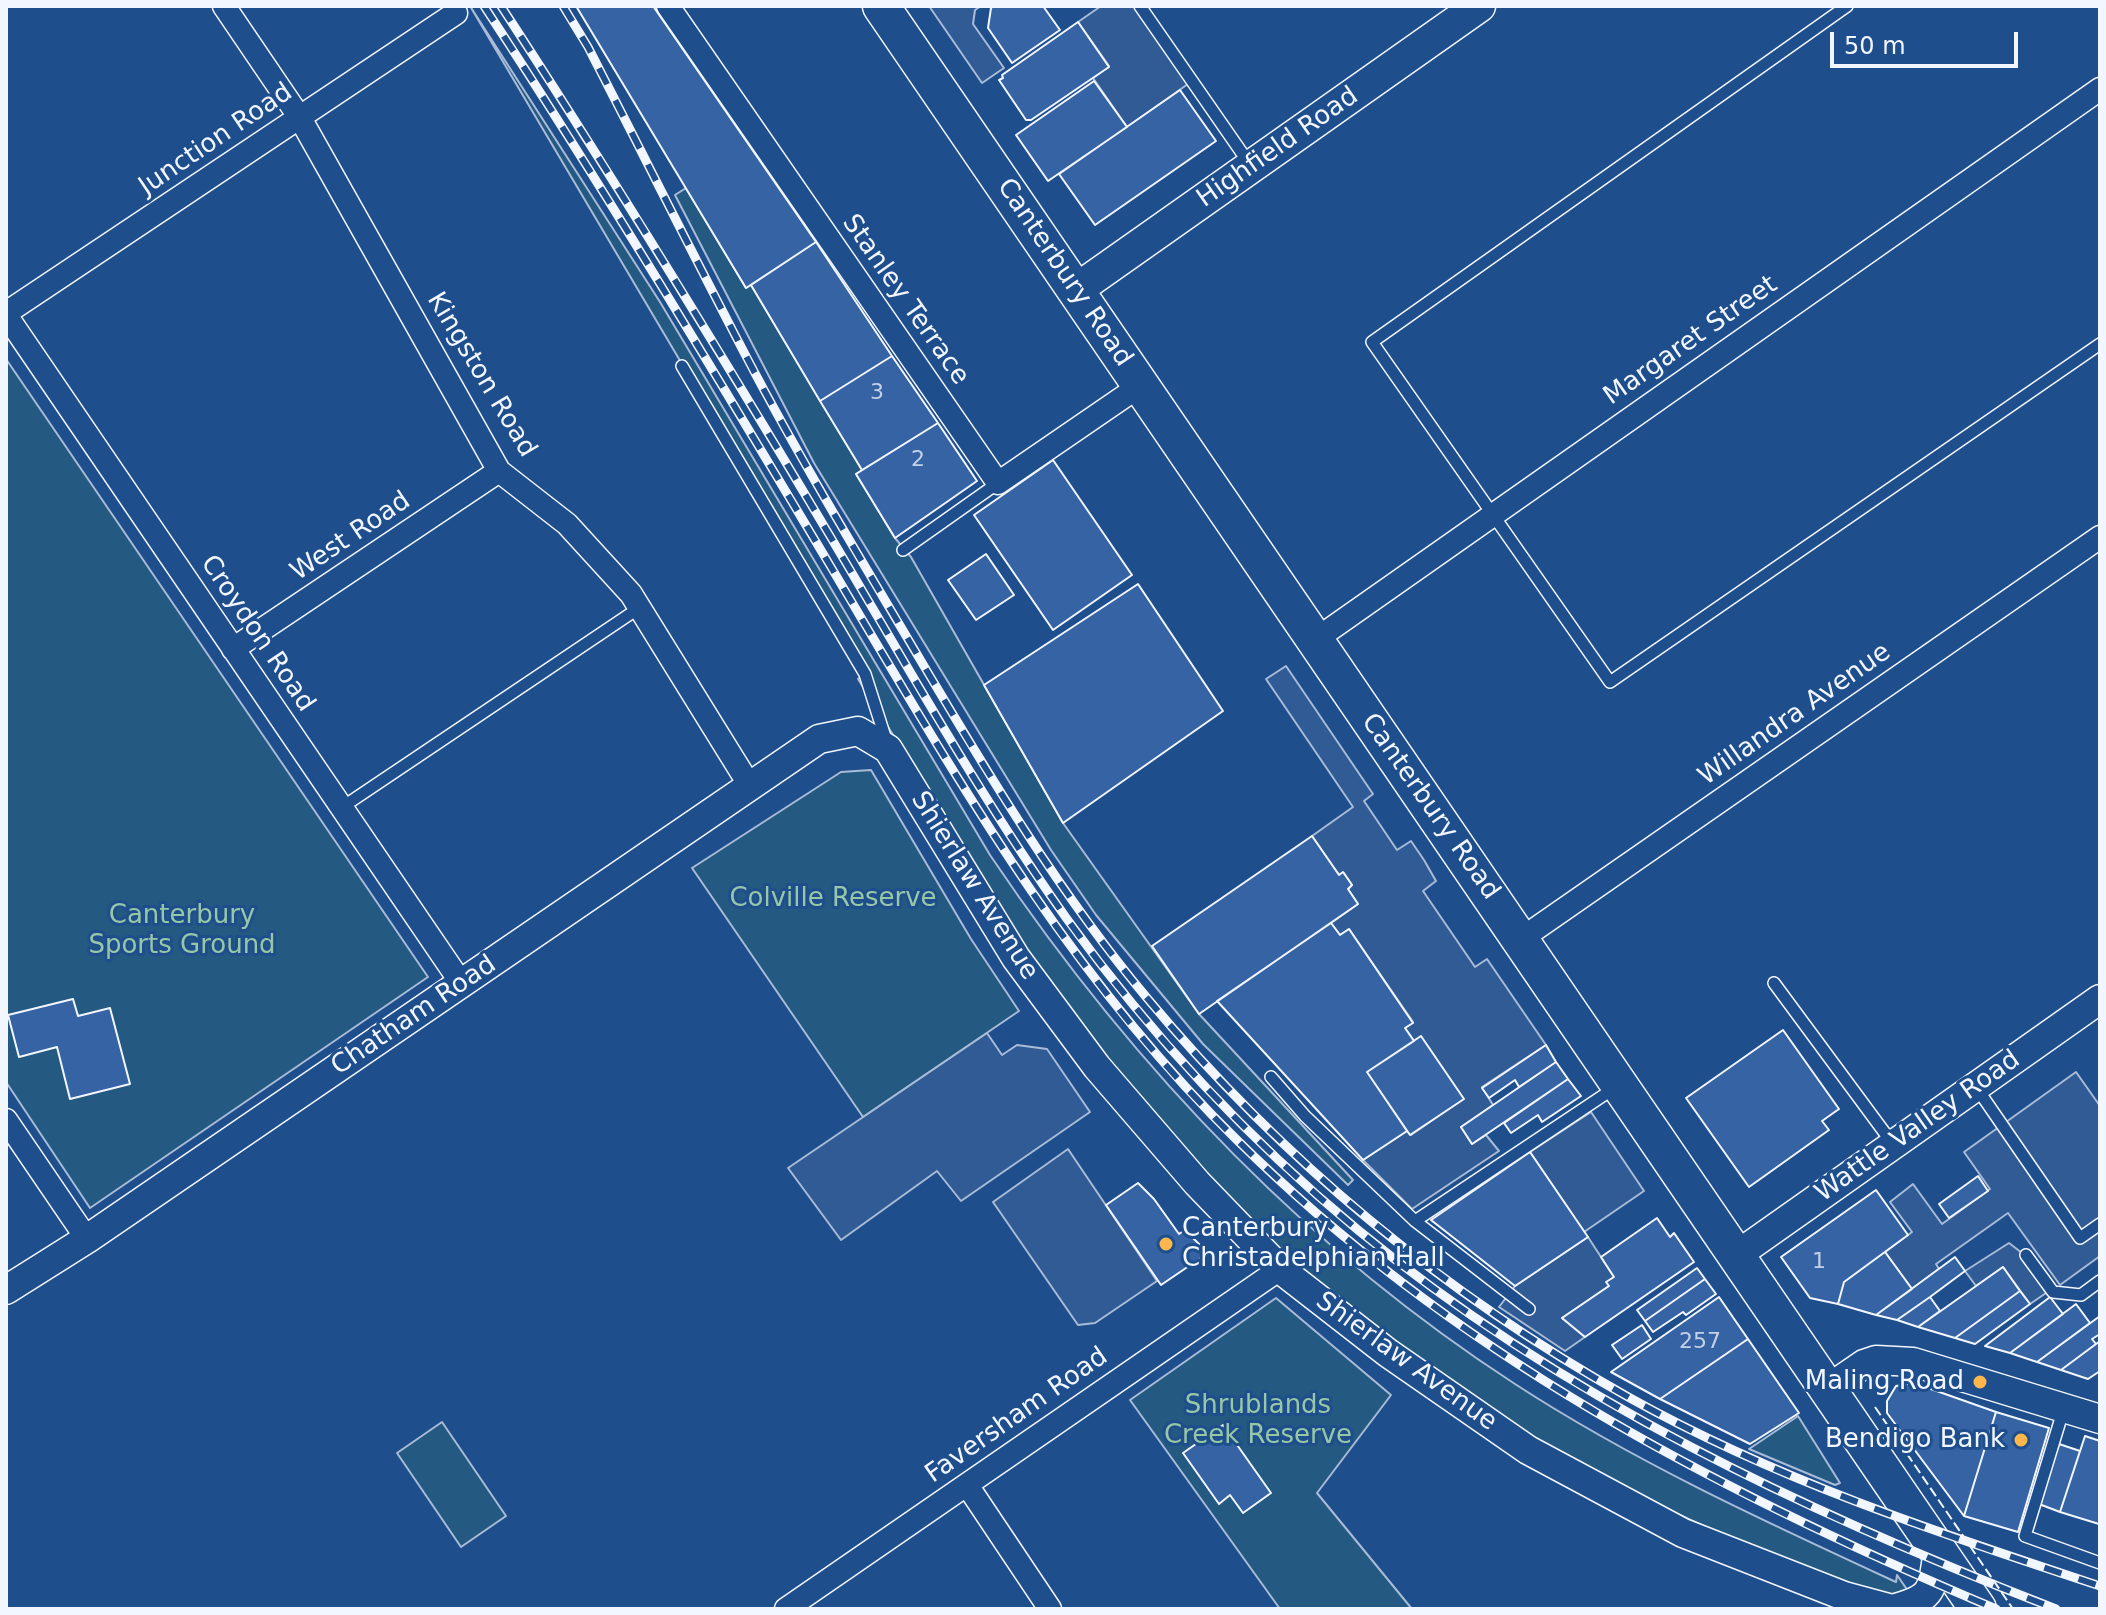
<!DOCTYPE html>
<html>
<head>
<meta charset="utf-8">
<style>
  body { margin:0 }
  #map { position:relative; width:2106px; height:1615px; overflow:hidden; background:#1f4e8c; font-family:"DejaVu Sans",sans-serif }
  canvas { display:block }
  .frame { position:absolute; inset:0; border:8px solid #f2f6ff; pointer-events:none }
  .scale { position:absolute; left:1830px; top:32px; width:188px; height:36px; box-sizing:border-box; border:4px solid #f2f6ff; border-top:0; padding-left:10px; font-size:24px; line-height:28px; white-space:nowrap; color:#f2f6ff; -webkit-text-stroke:6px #1f4e8c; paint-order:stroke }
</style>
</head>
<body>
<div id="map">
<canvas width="2106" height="1615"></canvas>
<div class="frame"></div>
<div class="scale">50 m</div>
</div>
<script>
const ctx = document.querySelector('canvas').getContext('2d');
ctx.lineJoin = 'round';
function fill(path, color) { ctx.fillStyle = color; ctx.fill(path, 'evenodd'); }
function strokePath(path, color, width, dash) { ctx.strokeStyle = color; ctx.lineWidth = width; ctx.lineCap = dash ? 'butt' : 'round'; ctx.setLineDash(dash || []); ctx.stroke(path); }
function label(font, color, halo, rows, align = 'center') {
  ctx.font = font + ' "DejaVu Sans",sans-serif'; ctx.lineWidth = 6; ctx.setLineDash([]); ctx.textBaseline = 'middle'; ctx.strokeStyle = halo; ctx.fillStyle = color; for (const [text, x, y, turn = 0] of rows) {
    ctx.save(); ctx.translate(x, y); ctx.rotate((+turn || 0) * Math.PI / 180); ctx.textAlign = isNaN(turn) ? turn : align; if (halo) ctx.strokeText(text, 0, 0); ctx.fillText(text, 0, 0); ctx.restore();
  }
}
const green = new Path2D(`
  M 470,6 L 660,302 L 990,855 C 1130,1063 1304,1247 1515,1384 C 1635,1462 1766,1522 1896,1582 L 1897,1575 L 1908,1591 L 1896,1600 L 1743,1544 L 1669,1510 L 1579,1465 L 1498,1415 L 1423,1364 L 1275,1250 L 1208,1179 L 1087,1036 L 1021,945 L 964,848 L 858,679 L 865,673 Z
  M 686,188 L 746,288 L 751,285 L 862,470 L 856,474 L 895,538 L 911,557 L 1063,823 L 1199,1014 L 1353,1180 L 1348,1185 L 1203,1044 L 1096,915 L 1051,850 L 814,463 L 675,195 Z
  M 6,359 L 428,977 L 90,1208 L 6,1082 Z
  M 871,770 L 971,939 L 1019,1011 L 863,1117 L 692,868 L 841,772 Z
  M 1276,1298 L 1391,1395 L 1317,1493 L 1412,1609 L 1280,1609 L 1130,1400 Z
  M 1798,1416 L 1840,1483 L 1835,1485 L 1749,1449 Z
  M 442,1422 L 506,1516 L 461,1547 L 397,1453 Z`);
fill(green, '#245a82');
strokePath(green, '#a8bbd7', 2);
const parking = new Path2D(`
  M 929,6 L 981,6 L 975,10 L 973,24 L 1004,68 L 982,83 Z
  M 1101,6 L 1134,6 L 1188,84 L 1127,127 L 1093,78 L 1109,66 L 1078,22 Z
  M 1286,666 L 1373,794 L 1364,801 L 1397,850 L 1411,841 L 1424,860 L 1436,881 L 1423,891 L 1475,967 L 1487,959 L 1546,1045 L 1482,1087 L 1493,1105 L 1461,1127 L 1472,1144 L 1486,1135 L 1499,1151 L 1412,1209 L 1363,1160 L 1407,1131 L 1411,1135 L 1463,1099 L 1421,1037 L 1414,1041 L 1405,1028 L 1413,1022 L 1349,929 L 1340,935 L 1331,923 L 1358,904 L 1348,889 L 1352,885 L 1344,873 L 1339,875 L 1312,836 L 1353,807 L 1266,679 Z
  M 987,1033 L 1002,1055 L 1017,1045 L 1047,1049 L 1090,1112 L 961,1201 L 937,1171 L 841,1240 L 788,1168 Z
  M 2076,1072 L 2100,1106 L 2100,1256 L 2060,1285 L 2008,1213 L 1936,1264 L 1939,1269 L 1912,1289 L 1885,1252 L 1912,1232 L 1890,1202 L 1913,1184 L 1942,1224 L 1990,1189 L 1964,1152 Z
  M 1591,1112 L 1644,1191 L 1584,1232 L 1530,1152 Z
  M 1068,1149 L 1157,1281 L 1095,1323 L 1078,1325 L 993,1202 Z
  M 1588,1237 L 1614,1277 L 1607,1282 L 1609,1286 L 1562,1318 L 1585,1337 L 1565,1351 L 1499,1307 L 1515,1286 Z
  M 2009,1243 L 2022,1253 L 2049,1291 L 2030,1304 L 2003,1267 L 1976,1286 L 1965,1271 Z`);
fill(parking, '#305b95');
strokePath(parking, '#a8bbd7', 2);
const building = new Path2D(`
  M 576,6 L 653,6 L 816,242 L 746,288 Z
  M 994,6 L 1043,6 L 1060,30 L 1012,63 L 988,28 L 991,8 Z
  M 1078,22 L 1109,67 L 1031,120 L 1026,120 L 999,80 L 1003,78 L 1002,75 Z
  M 1094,81 L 1127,127 L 1048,181 L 1016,135 Z
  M 1180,90 L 1216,141 L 1095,225 L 1059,174 Z
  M 816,242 L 892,356 L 820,401 L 751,285 Z
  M 892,356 L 938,423 L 862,470 L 820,401 Z
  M 938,423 L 977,481 L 895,538 L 856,474 Z
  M 1053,460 L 1132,575 L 1053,630 L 974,515 Z
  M 986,554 L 1014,595 L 976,620 L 948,580 Z
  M 1138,584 L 1223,711 L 1063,823 L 984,685 Z
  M 1312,836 L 1339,875 L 1343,872 L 1352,885 L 1348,889 L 1358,904 L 1199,1014 L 1152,946 Z
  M 1331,923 L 1340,935 L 1349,929 L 1413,1023 L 1405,1028 L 1414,1041 L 1367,1072 L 1407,1131 L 1363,1160 L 1217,1001 Z
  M 73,999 L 78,1016 L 110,1008 L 130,1084 L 70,1099 L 57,1047 L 19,1057 L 8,1015 Z
  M 1783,1030 L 1839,1109 L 1822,1121 L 1829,1130 L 1749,1187 L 1686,1098 Z
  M 1421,1036 L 1464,1099 L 1410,1135 L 1367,1072 Z
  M 1546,1045 L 1556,1062 L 1519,1087 L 1515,1080 L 1489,1098 L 1482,1088 Z
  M 1556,1062 L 1568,1079 L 1472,1144 L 1461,1127 Z
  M 1568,1079 L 1581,1096 L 1542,1122 L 1538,1115 L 1511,1133 L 1504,1123 Z
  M 1530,1152 L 1588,1237 L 1515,1286 L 1431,1220 Z
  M 1978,1176 L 1988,1191 L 1949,1218 L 1939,1204 Z
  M 1138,1183 L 1154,1199 L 1179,1234 L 1185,1230 L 1208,1253 L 1161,1285 L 1106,1205 Z
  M 1876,1190 L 1908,1235 L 1844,1282 L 1838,1304 L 1810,1298 L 1781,1257 Z
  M 1657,1218 L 1670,1237 L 1674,1233 L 1694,1262 L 1585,1337 L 1562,1318 L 1609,1286 L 1606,1282 L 1614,1277 L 1601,1257 Z
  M 1885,1252 L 1912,1289 L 1876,1315 L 1838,1304 L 1844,1282 Z
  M 1955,1257 L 1965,1271 L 1930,1297 L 1897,1320 L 1876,1315 Z
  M 2003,1267 L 2020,1291 L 1955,1338 L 1918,1327 Z
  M 1697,1268 L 1705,1279 L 1645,1321 L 1637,1310 Z
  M 1705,1279 L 1716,1294 L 1686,1315 L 1683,1312 L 1653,1332 L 1645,1321 Z
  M 2020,1291 L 2030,1304 L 1975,1344 L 1955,1338 Z
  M 1719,1297 L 1748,1339 L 1660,1399 L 1611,1372 Z
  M 1930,1297 L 1940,1311 L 1918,1327 L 1897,1320 Z
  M 2050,1297 L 2063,1314 L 2010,1353 L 1985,1346 Z
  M 2076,1304 L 2090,1323 L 2037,1362 L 2010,1353 Z
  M 2100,1316 L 2100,1334 L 2092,1339 L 2096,1344 L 2061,1370 L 2037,1362 Z
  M 1642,1325 L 1651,1339 L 1622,1359 L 1612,1345 Z
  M 1748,1339 L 1799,1413 L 1750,1444 L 1660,1399 Z
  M 2100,1341 L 2100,1371 L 2088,1379 L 2061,1370 Z
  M 1914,1383 L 1996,1412 L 1964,1516 L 1887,1413 L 1887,1401 L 1896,1386 Z
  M 1996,1412 L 2049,1428 L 2018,1532 L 1964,1516 Z
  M 1223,1425 L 1271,1493 L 1243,1513 L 1230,1495 L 1219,1504 L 1183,1453 Z
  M 2085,1436 L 2100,1441 L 2099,1524 L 2060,1512 Z
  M 2059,1444 L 2080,1451 L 2060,1512 L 2039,1504 Z`);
fill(building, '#3563a3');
strokePath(building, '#f2f6ff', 2);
const service = new Path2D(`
  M 1140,6 L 1251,166
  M 1847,6 L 1372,342 L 1610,682 L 2100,344
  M 682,366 L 865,674 L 886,740
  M 903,550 L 998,483
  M 341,808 L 639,608
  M 1774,983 L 1893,1144
  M 1271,1077 L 1305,1116 L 1415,1221 L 1616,1087
  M 1976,1087 L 2080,1238 L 2100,1224
  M 1415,1221 L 1529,1309
  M 2026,1255 L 2053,1292 L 2081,1295 L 2100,1281
  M 2064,1408 L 2025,1536 L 2100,1563`);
const minor = new Path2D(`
  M 224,6 L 300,118 L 499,471 L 567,524 L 631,594 L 750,786
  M 668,6 L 998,483 L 1141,385
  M 6,313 L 456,13
  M 6,315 L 462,984
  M 1315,640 L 2100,89
  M 233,649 L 499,471
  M 1521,939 L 2100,537
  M 6,1120 L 87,1239
  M 967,1485 L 1050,1609
  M 786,1609 L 1280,1269`);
const tertiary = new Path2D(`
  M 1737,1255 L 2100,999
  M 6,1290 L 87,1239 L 819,739 L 858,731 L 888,749 L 1016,958 L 1097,1067 L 1197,1183 L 1280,1269 L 1388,1353 L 1528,1450 L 1683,1533 L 1844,1596 L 1892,1609
  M 1829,1388 L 1864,1364 L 1876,1360 L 1913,1362 L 2100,1419
  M 1892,1609 C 1934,1598 1932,1591 1938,1550`);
const secondary = new Path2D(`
  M 1076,290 L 1479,6`);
const primary = new Path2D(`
  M 881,6 L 1978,1609`);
strokePath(service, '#f2f6ff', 14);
strokePath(minor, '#f2f6ff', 25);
strokePath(tertiary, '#f2f6ff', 31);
strokePath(secondary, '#f2f6ff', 35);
strokePath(primary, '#f2f6ff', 39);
strokePath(service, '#1f4e8c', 11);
strokePath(minor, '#1f4e8c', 22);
strokePath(tertiary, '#1f4e8c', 28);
strokePath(secondary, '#1f4e8c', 32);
strokePath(primary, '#1f4e8c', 36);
const rail = new Path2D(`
  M 484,6 C 605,190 718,378 831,567 C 952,770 1066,973 1237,1140 C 1454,1354 1718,1492 1996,1609
  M 501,6 C 615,180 723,357 830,536 C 907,665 980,797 1067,919 C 1150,1034 1249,1140 1358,1230 C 1565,1400 1808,1513 2056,1609
  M 563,6 L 588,47 C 641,150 693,255 747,358 C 801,461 862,561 921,661 C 990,777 1060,894 1147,998 C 1282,1160 1446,1295 1630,1398 C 1779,1481 1939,1533 2100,1586`);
strokePath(rail, '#f2f6ff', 9);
strokePath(rail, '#1f4e8c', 6, [18]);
strokePath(new Path2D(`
  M 1875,1407 L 2013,1609`), '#f2f6ff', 2, [10, 4]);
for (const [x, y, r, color] of [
  [1166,1244,8,"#ffb74d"],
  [1980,1382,8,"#ffb74d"],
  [2021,1440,8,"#ffb74d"]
]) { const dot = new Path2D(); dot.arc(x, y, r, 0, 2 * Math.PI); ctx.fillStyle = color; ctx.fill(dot); strokePath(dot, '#1f4e8c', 3); }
label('22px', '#c3d1e8', null, [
  ["3",877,393],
  ["2",918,460],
  ["1",1819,1262],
  ["257",1700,1342]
]);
label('26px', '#f2f6ff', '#1f4e8c', [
  ["Junction Road",216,140,-34],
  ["Highfield Road",1278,148,-35],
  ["Canterbury Road",1064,273,56],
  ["Stanley Terrace",905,300,55],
  ["Margaret Street",1691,341,-35],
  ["Kingston Road",481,375,59],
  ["West Road",351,537,-34],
  ["Croydon Road",257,634,56],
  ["Willandra Avenue",1795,715,-35],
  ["Canterbury Road",1430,807,55],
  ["Shierlaw Avenue",974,886,58],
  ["Chatham Road",414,1016,-34],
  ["Wattle Valley Road",1918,1127,-35],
  ["Shierlaw Avenue",1406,1362,36],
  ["Faversham Road",1017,1416,-35]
]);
label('26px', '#97c8a6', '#1f4e8c', [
  ["Colville Reserve",833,899],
  ["Canterbury",182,916],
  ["Sports Ground",182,946],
  ["Shrublands",1258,1406],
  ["Creek Reserve",1258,1436]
]);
label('26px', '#f2f6ff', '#1f4e8c', [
  ["Canterbury",1182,1229,"left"],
  ["Christadelphian Hall",1182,1259,"left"],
  ["Maling Road",1964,1382],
  ["Bendigo Bank",2005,1440]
], 'right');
</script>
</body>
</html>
